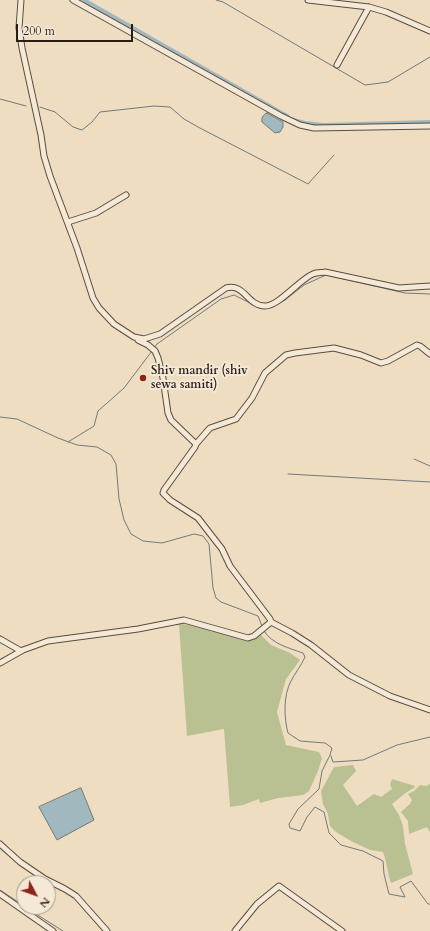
<!DOCTYPE html>
<html>
<head>
<meta charset="utf-8">
<style>
  body { margin:0 }
  #map { position:relative; width:430px; height:931px; overflow:hidden; background:#eeddc0; font-family:Cardo,serif }
  canvas { display:block }
  .north { position:absolute; left:16px; top:875px; width:40px; height:40px; box-sizing:border-box; background:#f4e9d6; border:1px solid #a39789; border-radius:50%; rotate:131deg; font-size:11px; font-weight:700; line-height:16px; text-align:center; color:#291d16 }
  .north::after { content:''; display:block; margin:auto; width:14px; height:18px; background:#8f2418; clip-path:polygon(50% 0,100% 100%,50% 72%,0 100%) }
  .scale { position:absolute; left:16px; top:24px; width:117px; height:18px; box-sizing:border-box; border:2px solid #291d16; border-top:0; padding-left:5px; font-size:12px; line-height:14px; white-space:nowrap; color:#291d16; -webkit-text-stroke:3px #f4e9d6; paint-order:stroke }
</style>
</head>
<body>
<div id="map">
<canvas width="430" height="931"></canvas>
<div class="north">N</div>
<div class="scale">200 m</div>
</div>
<script>
const ctx = document.querySelector('canvas').getContext('2d');
ctx.lineJoin = 'round';
function fill(path, color) { ctx.fillStyle = color; ctx.fill(path, 'evenodd'); }
function strokePath(path, color, width, dash) { ctx.strokeStyle = color; ctx.lineWidth = width; ctx.lineCap = dash ? 'butt' : 'round'; ctx.setLineDash(dash || []); ctx.stroke(path); }
function label(font, color, halo, rows, align = 'center') {
  ctx.font = font + ' Cardo,serif'; ctx.lineWidth = 4; ctx.setLineDash([]); ctx.textBaseline = 'middle'; ctx.strokeStyle = halo; ctx.fillStyle = color; for (const [text, x, y, turn = 0] of rows) {
    ctx.save(); ctx.translate(x, y); ctx.rotate((+turn || 0) * Math.PI / 180); ctx.textAlign = isNaN(turn) ? turn : align; if (halo) ctx.strokeText(text, 0, 0); ctx.fillText(text, 0, 0); ctx.restore();
  }
}
fill(new Path2D(`
  M 179,624 L 194,625 L 245,640 L 252,640 L 259,633 L 271,645 L 290,653 L 300,660 L 286,679 L 277,712 L 286,745 L 319,752 L 322,758 L 318,771 L 309,791 L 303,795 L 278,798 L 260,803 L 259,799 L 243,805 L 230,807 L 224,729 L 187,736 Z
  M 353,765 L 356,771 L 343,785 L 357,806 L 374,794 L 381,797 L 392,789 L 390,784 L 392,779 L 415,786 L 415,787 L 404,794 L 392,804 L 399,815 L 403,826 L 405,844 L 413,874 L 391,883 C 387,872 387,862 383,852 L 370,850 L 351,841 L 336,832 L 330,826 L 328,814 L 323,804 L 321,791 L 334,767 Z
  M 430,784 L 430,832 L 427,827 L 409,834 L 408,821 L 401,812 L 410,804 L 412,800 L 408,794 L 414,791 L 420,785 L 426,786 Z`), '#b9c092');
const water = new Path2D(`
  M 267,113 L 283,122 L 283,127 L 280,132 L 275,133 L 262,122 C 261,119 263,114 267,113 Z
  M 81,788 L 94,820 L 57,840 L 39,807 Z`);
fill(water, '#a0b8be');
strokePath(water, '#707a7b', 1);
strokePath(new Path2D(`
  M 216,0 L 223,2 L 365,85 L 388,82 L 430,57
  M 0,99 L 26,106
  M 40,107 L 55,112 L 73,127 L 82,130 L 92,122 L 100,112 L 154,106 L 170,107 L 184,119 L 198,127 L 308,184 L 334,155
  M 277,304 L 285,300 L 304,285 L 326,275 L 405,293 L 430,294
  M 154,348 L 157,344 L 221,299 L 234,295 L 258,307
  M 0,417 L 17,419 L 58,438 L 77,445 L 97,447 L 111,455 L 116,464 L 119,499 L 124,520 L 131,534 L 143,541 L 162,543 L 194,534 L 203,536 L 209,544 L 213,588 L 216,598 L 221,602 L 258,616 L 262,626
  M 68,442 L 94,426 L 98,411 L 124,388 L 152,351
  M 414,459 L 430,466
  M 288,474 L 430,482
  M 264,631 C 272,644 289,648 303,653 L 305,657 C 301,666 295,673 291,681 C 283,696 284,718 288,733 L 300,741 L 325,743 L 332,748 L 330,755 L 322,771 L 319,789 L 298,809 L 289,824 L 290,828 L 300,831 L 307,817 L 315,807 L 324,812 L 329,833 L 341,845 L 363,851 L 383,861 L 384,874 L 389,894 L 405,897 L 400,887 L 411,881 L 428,904 L 430,904
  M 331,756 L 333,762 L 363,760 L 397,745 L 430,737
  M 0,890 L 24,906
  M 25,907 L 63,931`), '#707a7b', 1);
strokePath(new Path2D(`
  M 84,0 L 287,116
  M 293,120 L 305,123 L 323,125 L 430,122`), '#a0b8be', 4);
const minor = new Path2D(`
  M 21,0 L 19,28 L 22,48 L 41,135 L 44,156 L 50,176 L 77,248 L 93,298 L 99,308 L 114,324 L 134,337 L 144,339 L 160,334 L 226,288 C 245,283 247,306 265,306 C 279,306 300,279 313,274 C 317,272 322,273 325,272 L 399,288 L 430,286
  M 73,0 L 281,116 L 300,125 L 314,128 L 430,126
  M 308,0 L 369,7 L 386,12 L 430,31
  M 337,65 L 369,7
  M 68,222 L 96,213 L 126,195
  M 138,340 L 148,345 L 155,351 L 158,358 L 163,378 L 168,413 L 171,420 L 196,444 L 195,447 L 164,490 L 163,493 L 170,500 L 198,518 L 222,549 L 230,566 L 270,619 L 271,622
  M 196,444 L 210,428 L 236,419 L 252,398 L 265,373 L 286,355 L 295,353 L 334,348 L 361,355 L 381,363 L 388,361 L 417,345 L 420,346 L 430,354
  M 0,639 L 21,651
  M 0,663 L 23,650 L 48,641 L 138,629 L 184,620 L 248,638 L 254,636 L 271,622 L 292,633 L 311,645 L 349,675 L 390,696 L 430,710
  M 0,844 L 20,862 L 45,879 L 65,889 L 76,896 L 107,931
  M 0,894 L 53,931
  M 235,931 L 257,904 L 279,886 L 342,931`);
strokePath(minor, '#5a4d40', 7);
strokePath(minor, '#f4e9d6', 5);
for (const [x, y, r, color] of [
  [143,378,4,"#8f2418"]
]) { const dot = new Path2D(); dot.arc(x, y, r, 0, 2 * Math.PI); ctx.fillStyle = color; ctx.fill(dot); strokePath(dot, '#f4e9d6', 1.5); }
label('bold 12px', '#291d16', '#f4e9d6', [
  ["Shiv mandir (shiv",151,371],
  ["sewa samiti)",151,385]
], 'left');
</script>
</body>
</html>
